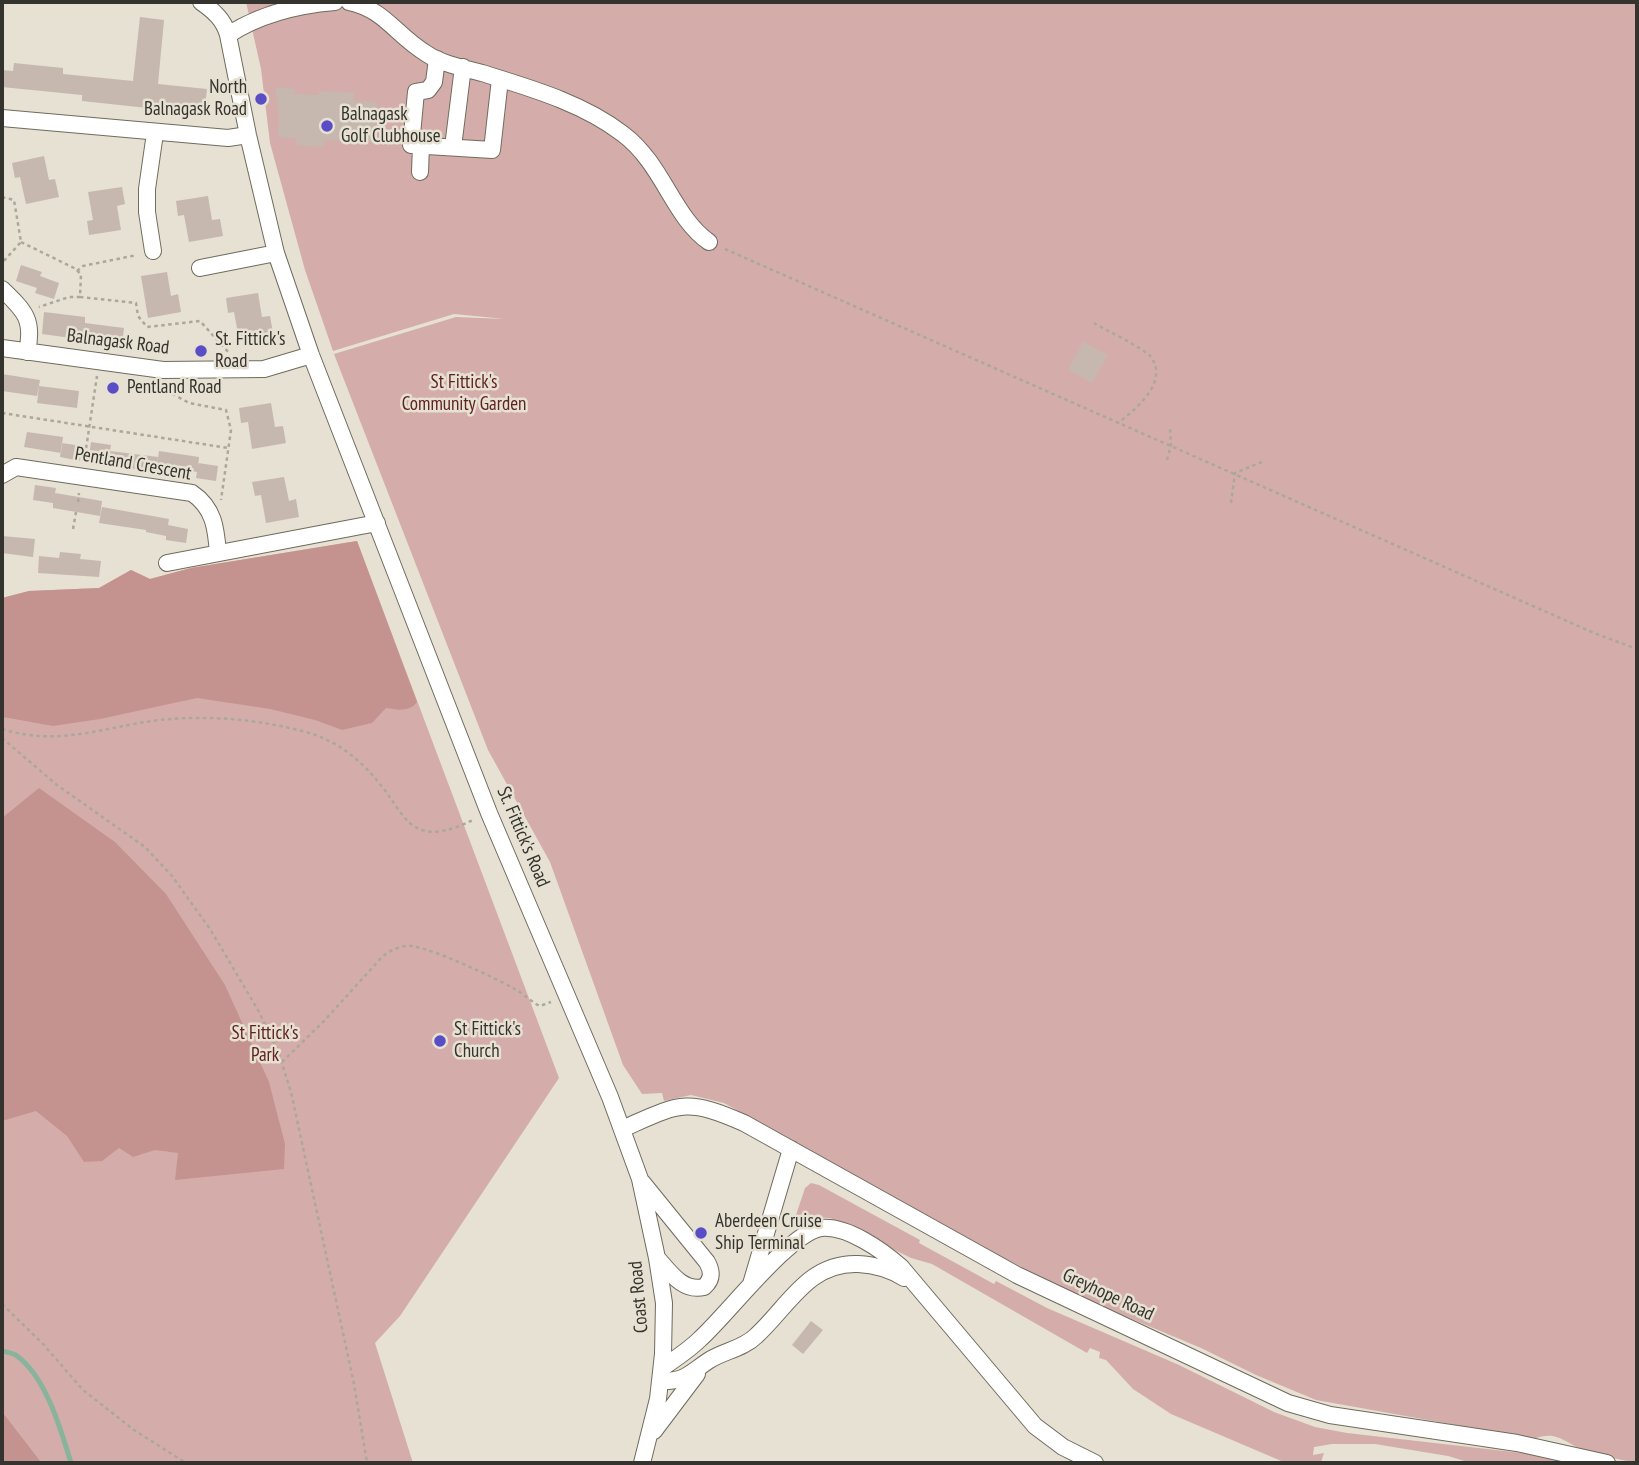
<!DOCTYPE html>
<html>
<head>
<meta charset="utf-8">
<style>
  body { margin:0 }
  #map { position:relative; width:1639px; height:1465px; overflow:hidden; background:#e6e1d2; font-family:"PT Sans Narrow",sans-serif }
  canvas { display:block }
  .frame { position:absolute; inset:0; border:4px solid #35332d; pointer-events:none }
</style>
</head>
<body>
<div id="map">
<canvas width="1639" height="1465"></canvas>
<div class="frame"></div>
</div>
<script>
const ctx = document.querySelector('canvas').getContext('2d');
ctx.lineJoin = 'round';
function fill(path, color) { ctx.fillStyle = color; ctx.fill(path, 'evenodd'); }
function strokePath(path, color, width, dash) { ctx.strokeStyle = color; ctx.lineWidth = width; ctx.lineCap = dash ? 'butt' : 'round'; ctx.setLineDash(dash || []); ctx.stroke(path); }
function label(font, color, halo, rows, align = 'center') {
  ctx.font = font + ' "PT Sans Narrow",sans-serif'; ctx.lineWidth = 5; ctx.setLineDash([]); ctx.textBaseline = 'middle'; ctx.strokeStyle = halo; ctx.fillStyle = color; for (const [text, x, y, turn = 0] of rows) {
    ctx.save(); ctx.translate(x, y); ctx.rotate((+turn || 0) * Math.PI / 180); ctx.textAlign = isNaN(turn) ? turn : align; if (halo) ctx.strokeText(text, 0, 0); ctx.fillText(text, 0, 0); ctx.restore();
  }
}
fill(new Path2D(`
  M 246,2 L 1637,2 L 1637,1463 C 1621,1460 1603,1456 1587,1451 C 1566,1445 1558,1429 1534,1439 L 1316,1400 L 1256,1375 L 1201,1348 L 1103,1307 L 997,1255 L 724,1103 L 691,1095 L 664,1101 L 662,1093 L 642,1094 L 623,1065 L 550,862 L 488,750 L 334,354 L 456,317 L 505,319 L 454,314 L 333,351 L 305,270 L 270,143 L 261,69 Z
  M 357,541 L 559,1078 L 400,1316 L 375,1343 L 413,1463 L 42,1463 L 2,1411 L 2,598 L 29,591 L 99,588 L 131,570 L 150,579 L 191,568 Z
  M 811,1183 L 819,1185 L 920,1240 L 919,1243 L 994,1284 L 996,1281 L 1047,1308 L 1179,1365 L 1274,1412 L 1315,1427 L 1347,1433 L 1531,1454 L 1580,1463 L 1471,1463 L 1448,1456 L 1375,1444 L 1332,1444 L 1314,1447 L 1313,1455 L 1324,1453 L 1321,1462 L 1286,1463 L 1171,1414 L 1133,1389 L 1106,1360 L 1099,1358 L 1100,1352 L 1090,1348 L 1087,1353 L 932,1264 L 911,1258 L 830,1218 L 813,1217 L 793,1224 L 805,1188 Z`), '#d4adaa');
fill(new Path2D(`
  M 357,541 L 417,702 C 410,712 397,710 386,708 L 372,723 L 342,730 L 315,720 L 270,709 L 197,698 L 100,719 L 53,726 L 3,717 L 2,598 L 29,591 L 99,588 L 131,570 L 150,579 L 191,568 Z
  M 39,788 L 115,842 L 166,894 L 225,985 L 269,1082 L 285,1144 L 284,1169 L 175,1180 L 178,1153 L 155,1150 L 133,1157 L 119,1148 L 102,1161 L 84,1162 L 67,1136 L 36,1111 L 2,1121 L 2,949 L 4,947 L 2,818 Z
  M 2,1411 L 5,1415 L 42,1463 L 2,1463 Z`), '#c5938f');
strokePath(new Path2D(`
  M 2,1351 C 7,1352 14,1353 17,1356 C 46,1377 61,1430 71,1463`), '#87b49a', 5);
fill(new Path2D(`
  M 140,17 L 164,20 L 158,84 L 207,89 L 204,114 L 82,101 L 82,95 L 2,87 L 2,70 L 13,71 L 14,63 L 63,68 L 63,74 L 133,81 Z
  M 275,87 L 295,89 L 294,94 L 319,95 L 319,91 L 354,93 L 354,101 L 377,102 L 374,143 L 324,140 L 324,147 L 296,145 L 296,138 L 278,137 L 279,115 Z
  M 44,156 L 49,180 L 55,179 L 59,197 L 26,204 L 20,177 L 15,178 L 12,163 Z
  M 122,187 L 125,204 L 117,206 L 121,230 L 89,235 L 87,221 L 93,220 L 88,192 Z
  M 208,196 L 212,220 L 220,219 L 223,236 L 189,242 L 184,215 L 178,216 L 176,201 Z
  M 21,265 L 42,272 L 40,276 L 59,283 L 54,299 L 35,293 L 37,288 L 16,281 Z
  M 167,272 L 171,296 L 178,294 L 181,312 L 148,318 L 141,276 Z
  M 258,293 L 262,317 L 270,316 L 273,333 L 239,339 L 234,312 L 228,313 L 226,298 Z
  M 44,312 L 85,317 L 85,323 L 124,328 L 122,345 L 42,334 Z
  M 1083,342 L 1108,355 L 1092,383 L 1068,370 Z
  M 2,374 L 40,380 L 37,396 L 2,391 Z
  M 39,386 L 79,391 L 77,408 L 37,403 Z
  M 271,403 L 275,427 L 283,426 L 286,443 L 252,449 L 248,422 L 241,423 L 239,408 Z
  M 27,432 L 63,437 L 61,453 L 24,447 Z
  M 91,442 L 111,445 L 110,451 L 158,457 L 156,472 L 108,465 L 109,459 L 89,456 Z
  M 62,443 L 82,446 L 80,461 L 60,457 Z
  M 159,451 L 199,457 L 198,466 L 198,463 L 218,466 L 216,481 L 196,478 L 197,472 L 157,466 Z
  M 284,477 L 289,501 L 296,499 L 299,517 L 266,523 L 261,495 L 255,496 L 252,482 Z
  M 35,485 L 56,488 L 55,493 L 102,501 L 100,516 L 53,508 L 53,503 L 33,500 Z
  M 102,507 L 169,519 L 168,525 L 188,529 L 186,543 L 166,540 L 166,536 L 146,532 L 146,530 L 99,523 Z
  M 2,536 L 35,539 L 33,557 L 2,553 Z
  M 60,552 L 81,554 L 80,559 L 101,561 L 99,577 L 38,573 L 39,556 L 59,558 Z
  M 811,1321 L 823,1330 L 803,1354 L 792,1345 Z`), '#c6b8ae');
const minor = new Path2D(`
  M 201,2 C 214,11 224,20 228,35 L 248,135 L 276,253 L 311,355 L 489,813 L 610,1097 L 640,1179 L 657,1258 L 664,1303 L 663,1354 L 658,1399 L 642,1463
  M 349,2 C 386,10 395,35 427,54 C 442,64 464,68 482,73 C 530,88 583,103 623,134 C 663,164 673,217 709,242
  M 228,35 C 260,14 298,5 335,2
  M 437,59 L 434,82 L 428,90 L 416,92 L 411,145 L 492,150 L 500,79
  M 2,118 L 228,138 L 248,135
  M 453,147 L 463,67
  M 420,172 L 421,145
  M 153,251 L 147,212 L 147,189 L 155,133
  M 200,268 L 276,253
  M 2,289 C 25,311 34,320 27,352
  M 2,348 L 163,370 L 264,369 L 311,355
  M 2,475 L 16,467 L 192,493 C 214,508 216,528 218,553
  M 167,563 L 377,523
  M 622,1129 C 679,1104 685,1097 744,1123 L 1017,1275 L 1288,1403 L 1330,1415 L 1517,1443 L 1607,1463
  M 642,1182 L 707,1262 C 712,1271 713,1279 704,1287 C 684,1292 671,1274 659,1260
  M 751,1284 L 791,1149
  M 662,1368 C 675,1359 689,1350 700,1339 C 727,1315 789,1233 821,1228 C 847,1225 883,1251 901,1267 L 1035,1426 L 1063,1447 L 1095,1463
  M 660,1381 C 684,1382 689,1374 708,1361 C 723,1351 743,1349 756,1336 C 788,1307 808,1262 858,1264 C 876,1265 890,1269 904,1278
  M 654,1431 L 697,1374`);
strokePath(minor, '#6f6b5d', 18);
strokePath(new Path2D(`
  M 2,197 L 14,200 L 21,242 L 2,263
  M 21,242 L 74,268 L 81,274 L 80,297 L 69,297 L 39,307
  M 725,249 L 1594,633 L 1637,649
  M 77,271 L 83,266 L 137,255
  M 80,297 L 136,303 L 138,316 L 147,327 L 200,321 L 230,354
  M 1094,323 C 1105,330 1144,348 1151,357 C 1169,382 1136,409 1118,423
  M 160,387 L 189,403 L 226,410 L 231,430 L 221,500
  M 2,413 L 228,448
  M 1167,460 L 1171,446 L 1170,427
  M 84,462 L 97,376
  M 78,502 L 79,493
  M 1231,503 L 1235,473 L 1262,462
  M 73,529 L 76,512
  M 2,729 C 59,747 103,727 159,720 C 207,715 256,719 302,731 C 340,740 367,765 389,796 C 397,807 405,822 417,828 C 435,837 456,828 473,820
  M 2,738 L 57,785 L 145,847 L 172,876 L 210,929 L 258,1010 L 278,1051 L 291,1092 L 354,1384 L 367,1463
  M 282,1062 L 324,1021 L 382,957 C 390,950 402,945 412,946 C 436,950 491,976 513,988 C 523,993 531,1002 540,1006 L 551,1002
  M 2,1304 L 43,1344 L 83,1390 L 134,1430 L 186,1463`), '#aba79b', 2.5, [3.5, 3.5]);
strokePath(minor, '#fff', 16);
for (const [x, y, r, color] of [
  [261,99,7,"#5a4ec6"],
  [327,126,7,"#5a4ec6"],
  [201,351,7,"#5a4ec6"],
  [113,388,7,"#5a4ec6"],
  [440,1041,7,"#5a4ec6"],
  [701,1233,7,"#5a4ec6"]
]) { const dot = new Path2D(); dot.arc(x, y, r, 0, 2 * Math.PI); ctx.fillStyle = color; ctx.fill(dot); strokePath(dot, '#e6e1d2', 2.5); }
label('19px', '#35332d', '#e6e1d2', [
  ["North",247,88,"right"],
  ["Balnagask Road",247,110,"right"],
  ["Balnagask",341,115],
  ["Golf Clubhouse",341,137],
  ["St. Fittick's",215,340],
  ["Road",215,362],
  ["Pentland Road",127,388],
  ["St Fittick's",454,1030],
  ["Church",454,1052],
  ["Aberdeen Cruise",715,1222],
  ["Ship Terminal",715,1244]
], 'left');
label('19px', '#35332d', '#e6e1d2', [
  ["Balnagask Road",118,342,7],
  ["Pentland Crescent",133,464,10],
  ["St. Fittick's Road",523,837,67],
  ["Greyhope Road",1108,1295,25],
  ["Coast Road",639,1297,-95]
]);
label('19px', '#602221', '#e6e1d2', [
  ["St Fittick's",464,383],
  ["Community Garden",464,405],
  ["St Fittick's",265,1034],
  ["Park",265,1056]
]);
</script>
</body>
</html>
